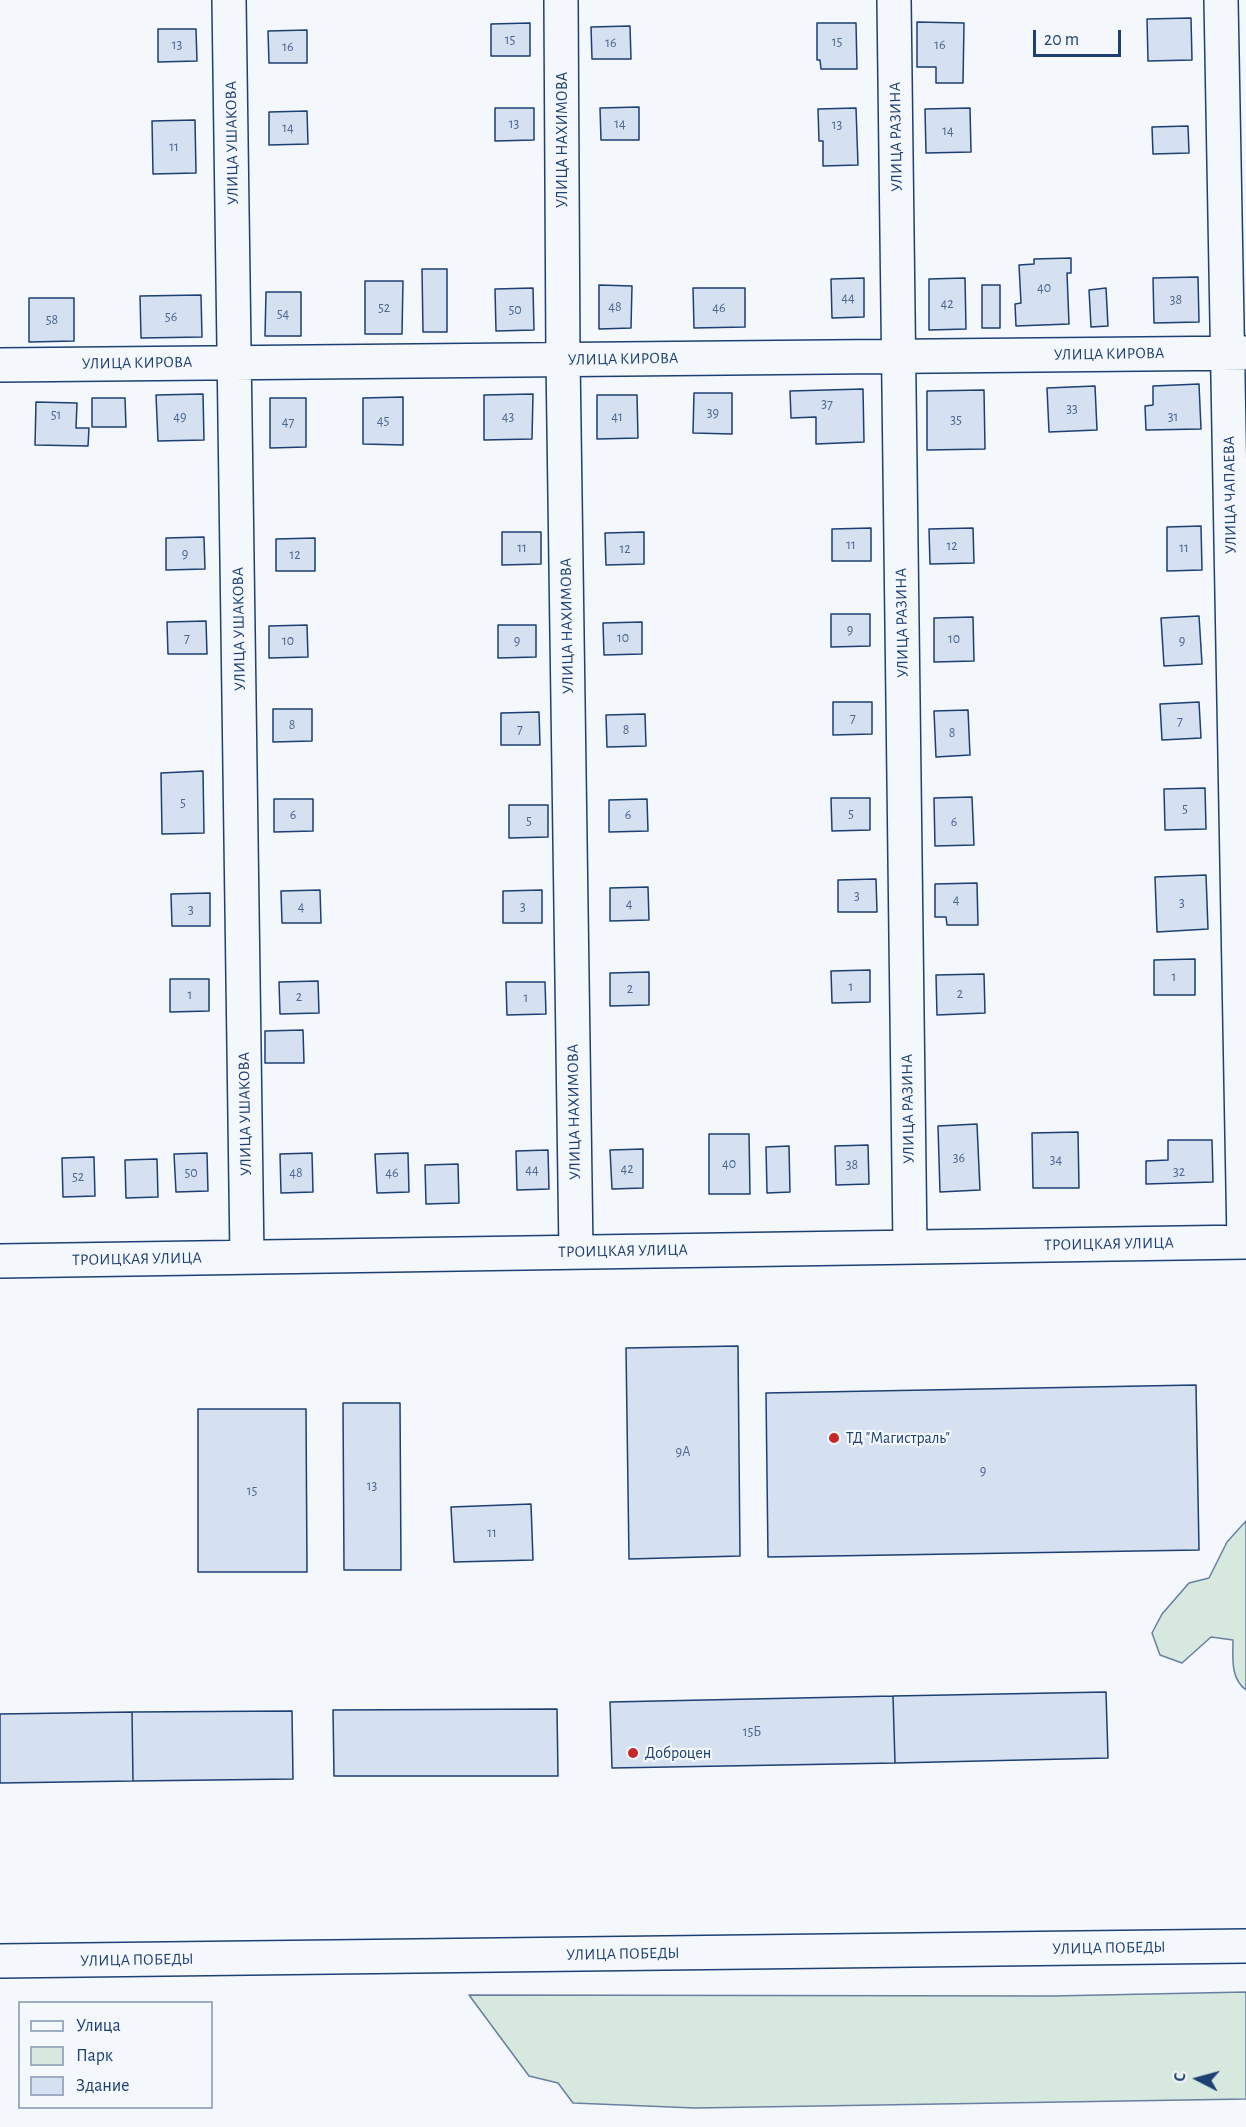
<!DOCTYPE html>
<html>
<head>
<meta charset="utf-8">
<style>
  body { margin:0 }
  #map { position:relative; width:1246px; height:2127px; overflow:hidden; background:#f4f7fb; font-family:"Alegreya Sans",sans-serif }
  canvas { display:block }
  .legend { position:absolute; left:18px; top:2001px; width:195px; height:108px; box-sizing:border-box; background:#f4f7fb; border:2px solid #9eadc5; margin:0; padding:8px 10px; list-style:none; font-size:18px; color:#1d3f73 }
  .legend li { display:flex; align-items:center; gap:12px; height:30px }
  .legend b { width:30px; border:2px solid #9eadc5 }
  .north { position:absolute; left:1168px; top:2049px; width:60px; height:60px; -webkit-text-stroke:4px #f4f7fb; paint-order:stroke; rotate:276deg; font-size:16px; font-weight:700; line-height:24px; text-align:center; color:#1d3f73 }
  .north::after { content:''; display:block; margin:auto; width:21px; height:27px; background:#1d3f73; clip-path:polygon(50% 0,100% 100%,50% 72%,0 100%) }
  .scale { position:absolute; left:1033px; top:30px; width:88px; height:27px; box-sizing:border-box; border:3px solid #1d3f73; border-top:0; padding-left:8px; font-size:18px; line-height:21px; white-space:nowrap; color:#1d3f73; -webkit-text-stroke:4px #f4f7fb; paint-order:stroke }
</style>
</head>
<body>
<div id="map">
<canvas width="1246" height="2127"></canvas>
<ul class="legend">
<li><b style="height:8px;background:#f4f7fb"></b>Улица</li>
<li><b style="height:16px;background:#d7e8df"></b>Парк</li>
<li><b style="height:16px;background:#d5e0f0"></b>Здание</li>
</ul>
<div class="north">С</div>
<div class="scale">20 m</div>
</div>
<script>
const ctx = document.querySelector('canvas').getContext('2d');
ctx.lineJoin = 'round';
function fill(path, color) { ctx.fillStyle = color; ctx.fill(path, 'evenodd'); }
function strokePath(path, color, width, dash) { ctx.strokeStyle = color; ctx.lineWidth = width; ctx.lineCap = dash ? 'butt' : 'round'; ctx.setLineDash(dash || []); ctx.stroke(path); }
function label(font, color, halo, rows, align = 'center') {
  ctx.font = font + ' "Alegreya Sans",sans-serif'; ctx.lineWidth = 4.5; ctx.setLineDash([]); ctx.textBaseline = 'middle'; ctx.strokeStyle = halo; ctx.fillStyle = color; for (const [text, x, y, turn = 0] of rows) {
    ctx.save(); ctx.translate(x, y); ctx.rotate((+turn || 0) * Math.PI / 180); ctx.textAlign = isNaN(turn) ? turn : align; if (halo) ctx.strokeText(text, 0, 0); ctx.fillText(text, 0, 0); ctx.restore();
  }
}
const green = new Path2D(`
  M 1246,1521 L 1246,1690 C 1230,1678 1233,1658 1233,1640 L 1211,1637 L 1182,1663 L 1160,1655 L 1152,1633 L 1162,1614 L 1189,1583 L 1209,1578 L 1227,1542 Z
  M 1246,1992 L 1246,2099 L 695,2108 L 573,2103 L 558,2083 L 529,2076 L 469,1995 L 1053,1996 Z`);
fill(green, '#d7e8df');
strokePath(green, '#687fa3', 1.5);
const building = new Path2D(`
  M 1191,18 L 1192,60 L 1148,61 L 1147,19 Z
  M 917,22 L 964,23 L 963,83 L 936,83 L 936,67 L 917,67 Z
  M 530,23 L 530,56 L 491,56 L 491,24 Z
  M 817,23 L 856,23 L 857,69 L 821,69 L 820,60 L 817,60 Z
  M 630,26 L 631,59 L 592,59 L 591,27 Z
  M 158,29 L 196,29 L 197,61 L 158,62 Z
  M 307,30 L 307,63 L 269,63 L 268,31 Z
  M 639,107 L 639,140 L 601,140 L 600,108 Z
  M 495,108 L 534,108 L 534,140 L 495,141 Z
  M 856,108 L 858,165 L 823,166 L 823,141 L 819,141 L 818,109 Z
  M 970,108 L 971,152 L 926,153 L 925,109 Z
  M 307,111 L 308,144 L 269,145 L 269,112 Z
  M 195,120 L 196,173 L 153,174 L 152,121 Z
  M 1188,126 L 1189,153 L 1153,154 L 1152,127 Z
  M 1071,258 L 1071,273 L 1067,273 L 1069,324 L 1016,326 L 1015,304 L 1021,303 L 1019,265 L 1034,264 L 1034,259 Z
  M 422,269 L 447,269 L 447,332 L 423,332 Z
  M 1198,277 L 1199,322 L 1154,323 L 1153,278 Z
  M 864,278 L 864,317 L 832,318 L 831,279 Z
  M 965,278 L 966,329 L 929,330 L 929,279 Z
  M 365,281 L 403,281 L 402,334 L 365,334 Z
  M 599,285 L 632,286 L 631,328 L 599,329 Z
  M 982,285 L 1000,285 L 1000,328 L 982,328 Z
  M 533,288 L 534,330 L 496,331 L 495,289 Z
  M 693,288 L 745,288 L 745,327 L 694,328 Z
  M 1106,288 L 1108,326 L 1091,327 L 1089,290 Z
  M 266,292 L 301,292 L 301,336 L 265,336 Z
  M 201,295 L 202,337 L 141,338 L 140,296 Z
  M 29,298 L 74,298 L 74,341 L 29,342 Z
  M 1199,384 L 1201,429 L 1146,430 L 1145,406 L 1153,405 L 1153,386 Z
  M 1095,386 L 1097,430 L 1049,432 L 1047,388 Z
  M 863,389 L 864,442 L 816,444 L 816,417 L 791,418 L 790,391 Z
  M 984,390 L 985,449 L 927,450 L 927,391 Z
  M 694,393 L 732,393 L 732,434 L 693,433 Z
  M 203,394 L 204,440 L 158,441 L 156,395 Z
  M 533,394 L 532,439 L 484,440 L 484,395 Z
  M 597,395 L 637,395 L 638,438 L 597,439 Z
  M 403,397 L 403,445 L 363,444 L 363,398 Z
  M 92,398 L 125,398 L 126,427 L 92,427 Z
  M 270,398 L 306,398 L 306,447 L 270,448 Z
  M 36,402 L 77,403 L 76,428 L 89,428 L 88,446 L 35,445 Z
  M 1201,526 L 1202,570 L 1167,571 L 1167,527 Z
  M 871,528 L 871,561 L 832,561 L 832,529 Z
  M 973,528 L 974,563 L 930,564 L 929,529 Z
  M 502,532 L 541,532 L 541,564 L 502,565 Z
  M 644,532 L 644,564 L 606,565 L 605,533 Z
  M 204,537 L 205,569 L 166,570 L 166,538 Z
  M 315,538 L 315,571 L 276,571 L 276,539 Z
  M 831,614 L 870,614 L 870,646 L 831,647 Z
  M 1199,616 L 1202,664 L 1164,666 L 1161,618 Z
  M 973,617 L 974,661 L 934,662 L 934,618 Z
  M 206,621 L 207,654 L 168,654 L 167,622 Z
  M 642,622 L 642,654 L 604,655 L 603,623 Z
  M 307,625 L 308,657 L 269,658 L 269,626 Z
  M 498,625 L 536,625 L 536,657 L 498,658 Z
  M 833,702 L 872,702 L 872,734 L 833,735 Z
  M 1199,702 L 1201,738 L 1162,740 L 1160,704 Z
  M 273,709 L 312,709 L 312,741 L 273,742 Z
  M 968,710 L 970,755 L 936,757 L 934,711 Z
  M 539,712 L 540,745 L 501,745 L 501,713 Z
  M 645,714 L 646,746 L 607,747 L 606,715 Z
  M 203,771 L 204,833 L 162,834 L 161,773 Z
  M 1205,788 L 1206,829 L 1165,830 L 1164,789 Z
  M 972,797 L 974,845 L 935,846 L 934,798 Z
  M 831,798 L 870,798 L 870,830 L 832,831 Z
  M 274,799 L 313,799 L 313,831 L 274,832 Z
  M 647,799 L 648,831 L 609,832 L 609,800 Z
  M 509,805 L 548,805 L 548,837 L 509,838 Z
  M 1206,875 L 1208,929 L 1157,932 L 1155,877 Z
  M 876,879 L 877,912 L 838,912 L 838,880 Z
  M 977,883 L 978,925 L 947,925 L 946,917 L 935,917 L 935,884 Z
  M 648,887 L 649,920 L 610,921 L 610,888 Z
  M 320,890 L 321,923 L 282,923 L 281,891 Z
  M 542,890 L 542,923 L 503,923 L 503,891 Z
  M 210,893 L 210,926 L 172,926 L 171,894 Z
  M 1195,959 L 1195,995 L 1154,995 L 1154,960 Z
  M 870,970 L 870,1002 L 832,1003 L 831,971 Z
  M 649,972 L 649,1005 L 610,1006 L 610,973 Z
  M 984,974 L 985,1013 L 937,1015 L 936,975 Z
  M 170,979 L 209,979 L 209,1011 L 170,1012 Z
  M 318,981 L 319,1013 L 280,1014 L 279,982 Z
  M 506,982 L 545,982 L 546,1014 L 507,1015 Z
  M 303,1030 L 304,1063 L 265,1063 L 265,1031 Z
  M 977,1124 L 980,1190 L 940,1192 L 938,1126 Z
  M 1078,1132 L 1079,1188 L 1033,1188 L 1032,1133 Z
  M 709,1134 L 749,1134 L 750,1194 L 709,1194 Z
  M 1168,1140 L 1212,1140 L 1213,1182 L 1146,1184 L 1146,1161 L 1168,1160 Z
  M 868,1145 L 869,1184 L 836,1185 L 835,1146 Z
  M 789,1146 L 790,1192 L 767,1193 L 766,1147 Z
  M 643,1149 L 643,1188 L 612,1189 L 610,1150 Z
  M 548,1150 L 549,1189 L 517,1190 L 516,1151 Z
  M 207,1153 L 208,1191 L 176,1192 L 174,1154 Z
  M 312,1153 L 313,1192 L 281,1193 L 280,1154 Z
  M 408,1153 L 409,1192 L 377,1193 L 375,1154 Z
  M 94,1157 L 95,1196 L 63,1197 L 62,1158 Z
  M 157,1159 L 158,1197 L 126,1198 L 125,1160 Z
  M 458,1164 L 459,1203 L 426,1204 L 425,1165 Z
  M 738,1346 L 740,1556 L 629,1559 L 626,1348 Z
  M 1196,1385 L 1199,1550 L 768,1557 L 766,1393 Z
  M 343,1403 L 400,1403 L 401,1570 L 344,1570 Z
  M 198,1409 L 306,1409 L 307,1572 L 198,1572 Z
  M 531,1504 L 533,1560 L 454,1562 L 451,1507 Z
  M 1106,1692 L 1108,1758 L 895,1763 L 893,1696 Z
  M 893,1696 L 895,1763 L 612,1768 L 610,1702 Z
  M 557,1709 L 558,1776 L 334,1776 L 333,1710 Z
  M 292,1711 L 293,1779 L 133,1781 L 132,1712 Z
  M 132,1712 L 133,1781 L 0,1783 L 0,1714 Z`);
fill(building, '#d5e0f0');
strokePath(building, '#1d3f73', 1.5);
const minor = new Path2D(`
  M 229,0 L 247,1257
  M 561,0 L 563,359 L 576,1252
  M 894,0 L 910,1247
  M 1221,0 L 1244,1242
  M 0,365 L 1246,353
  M 0,1261 L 1246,1242`);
const highway = new Path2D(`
  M 0,1961 L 1246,1946`);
strokePath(minor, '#1d3f73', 36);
strokePath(highway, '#1d3f73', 36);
strokePath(minor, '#f4f7fb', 33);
strokePath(highway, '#f4f7fb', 33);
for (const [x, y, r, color] of [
  [834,1438,6,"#c62828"],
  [633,1753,6,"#c62828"]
]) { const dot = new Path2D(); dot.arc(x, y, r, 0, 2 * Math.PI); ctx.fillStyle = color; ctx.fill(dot); strokePath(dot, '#f4f7fb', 2); }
label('14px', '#4b6792', null, [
  ["15",510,40],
  ["15",837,42],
  ["16",611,43],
  ["13",177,45],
  ["16",940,45],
  ["16",288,47],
  ["13",514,124],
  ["14",620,124],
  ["13",837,125],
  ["14",288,128],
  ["14",948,131],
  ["11",174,147],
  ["40",1044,288],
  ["44",848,298],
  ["38",1176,300],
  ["42",947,304],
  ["48",615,307],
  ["52",384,308],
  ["46",719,308],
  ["50",515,310],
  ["54",283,314],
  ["56",171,317],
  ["58",52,320],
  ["37",827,404],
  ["33",1072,409],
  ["39",713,413],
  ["51",56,415],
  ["49",180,417],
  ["43",508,417],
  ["41",617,417],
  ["31",1173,417],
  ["35",956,420],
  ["45",383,421],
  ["47",288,422],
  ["11",851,545],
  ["12",952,546],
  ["11",522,548],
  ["11",1184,548],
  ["12",625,549],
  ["9",185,554],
  ["12",295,555],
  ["9",850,630],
  ["7",187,638],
  ["10",623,638],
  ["10",954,639],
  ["10",288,641],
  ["9",517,641],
  ["9",1182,641],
  ["7",853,718],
  ["7",1180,721],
  ["8",292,725],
  ["7",520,729],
  ["8",626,730],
  ["8",952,733],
  ["5",183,803],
  ["5",1185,809],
  ["5",851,814],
  ["6",293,815],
  ["6",628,815],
  ["5",529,821],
  ["6",954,822],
  ["3",857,896],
  ["4",956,900],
  ["3",1182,903],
  ["4",629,904],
  ["4",301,907],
  ["3",523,907],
  ["3",191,910],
  ["1",1174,977],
  ["1",851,987],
  ["2",630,989],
  ["2",960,994],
  ["1",190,995],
  ["2",299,997],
  ["1",526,998],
  ["36",959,1158],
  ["34",1056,1160],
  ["40",729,1164],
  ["38",852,1165],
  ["42",627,1169],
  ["44",532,1170],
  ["32",1179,1172],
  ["50",191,1173],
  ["48",296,1173],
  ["46",392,1173],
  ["52",78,1177],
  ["9А",683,1452],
  ["9",983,1471],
  ["13",372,1486],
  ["15",252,1491],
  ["11",492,1533],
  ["15Б",752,1732]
]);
label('16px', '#1d3f73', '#f4f7fb', [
  ["УЛИЦА РАЗИНА",896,137,-91],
  ["УЛИЦА НАХИМОВА",562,140,-90],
  ["УЛИЦА УШАКОВА",232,143,-91],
  ["УЛИЦА КИРОВА",1109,354,-1],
  ["УЛИЦА КИРОВА",623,359,-1],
  ["УЛИЦА КИРОВА",137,363,-1],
  ["УЛИЦА ЧАПАЕВА",1230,495,-91],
  ["УЛИЦА РАЗИНА",902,623,-91],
  ["УЛИЦА НАХИМОВА",567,626,-91],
  ["УЛИЦА УШАКОВА",239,629,-91],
  ["УЛИЦА РАЗИНА",908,1109,-91],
  ["УЛИЦА НАХИМОВА",574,1112,-91],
  ["УЛИЦА УШАКОВА",245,1114,-91],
  ["ТРОИЦКАЯ УЛИЦА",1109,1244,-1],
  ["ТРОИЦКАЯ УЛИЦА",623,1251,-1],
  ["ТРОИЦКАЯ УЛИЦА",137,1259,-1],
  ["УЛИЦА ПОБЕДЫ",1109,1948,-1],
  ["УЛИЦА ПОБЕДЫ",623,1954,-1],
  ["УЛИЦА ПОБЕДЫ",137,1960,-1]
]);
label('16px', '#1d3f73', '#f4f7fb', [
  ["ТД \"Магистраль\"",846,1438],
  ["Доброцен",645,1753]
], 'left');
</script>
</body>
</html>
